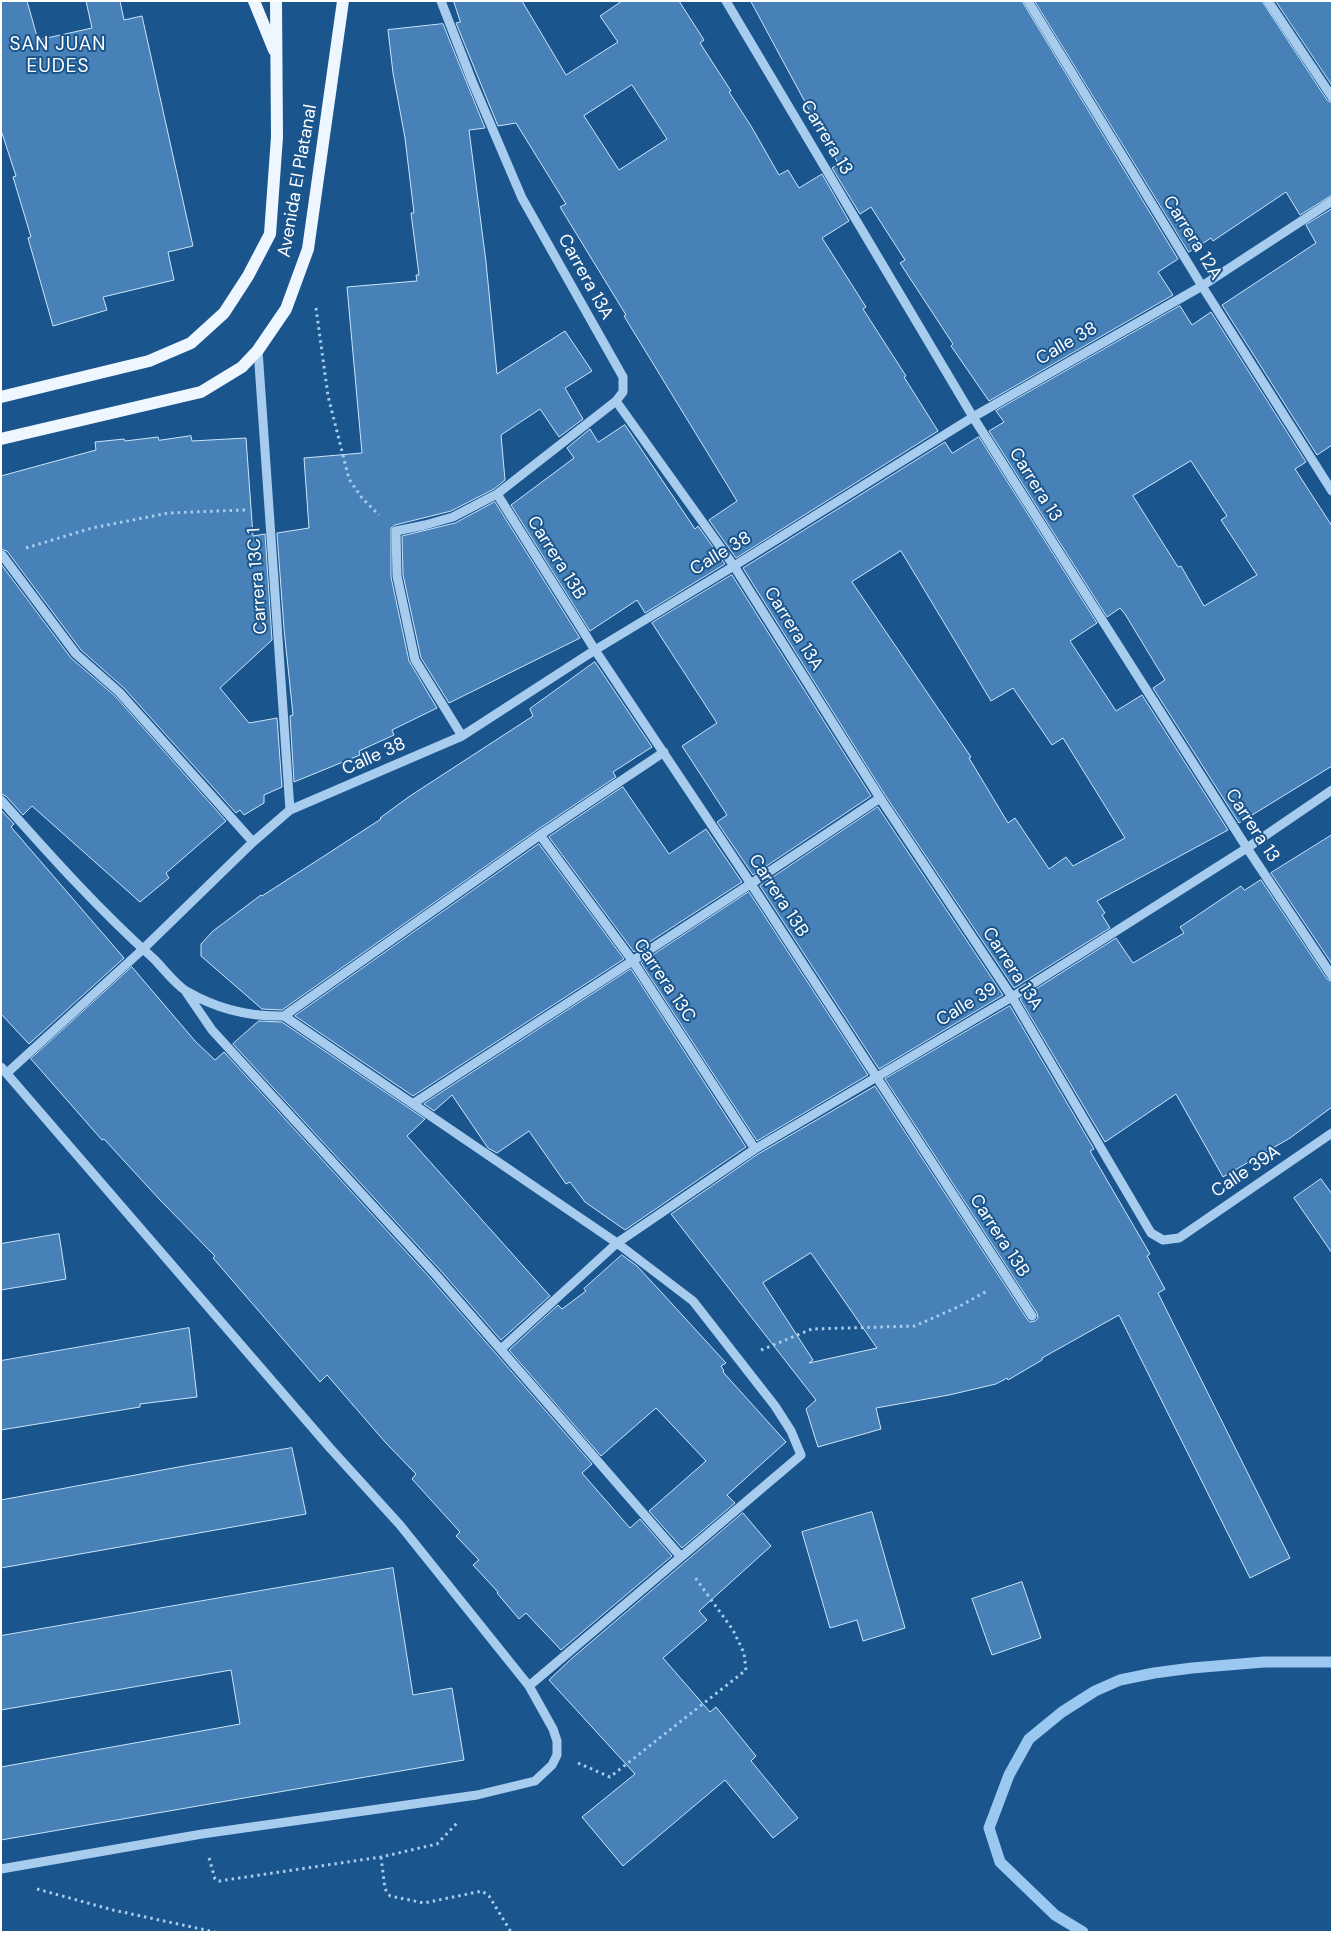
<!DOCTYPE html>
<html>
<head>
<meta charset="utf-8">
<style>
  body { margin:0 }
  #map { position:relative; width:1333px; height:1933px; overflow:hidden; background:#1b558d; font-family:"DM Sans",sans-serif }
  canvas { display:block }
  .frame { position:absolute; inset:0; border:2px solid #fff; pointer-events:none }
</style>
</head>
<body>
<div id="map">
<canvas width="1333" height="1933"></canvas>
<div class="frame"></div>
</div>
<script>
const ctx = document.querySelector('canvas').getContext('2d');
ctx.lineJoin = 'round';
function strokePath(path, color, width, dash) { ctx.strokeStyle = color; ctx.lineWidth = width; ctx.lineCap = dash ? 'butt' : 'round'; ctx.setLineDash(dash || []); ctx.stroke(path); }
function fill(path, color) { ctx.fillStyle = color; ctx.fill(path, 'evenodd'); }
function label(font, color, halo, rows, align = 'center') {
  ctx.font = font + ' "DM Sans",sans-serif'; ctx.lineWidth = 4; ctx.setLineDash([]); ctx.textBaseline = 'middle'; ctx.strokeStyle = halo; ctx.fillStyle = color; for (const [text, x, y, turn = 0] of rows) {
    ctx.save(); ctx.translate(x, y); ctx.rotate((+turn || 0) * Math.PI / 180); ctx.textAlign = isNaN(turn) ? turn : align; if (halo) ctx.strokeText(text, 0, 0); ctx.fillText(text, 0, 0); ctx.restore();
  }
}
strokePath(new Path2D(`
  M 1083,1932 L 1055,1915 L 1000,1862 L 989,1828 L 1009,1775 L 1029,1739 L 1062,1712 L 1095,1691 L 1120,1680 L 1154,1673 L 1192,1668 L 1264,1662 L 1332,1662`), '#9ac8f0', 11);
const building = new Path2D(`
  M 1,1 L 27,1 L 38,40 L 92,28 L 86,1 L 120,1 L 124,20 L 142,16 L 193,246 L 168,252 L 174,280 L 103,297 L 107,310 L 53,326 L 28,238 L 31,237 L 13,177 L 16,176 L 1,130 Z
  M 454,1 L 522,1 L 566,75 L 618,42 L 600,16 L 622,1 L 679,1 L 704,40 L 700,43 L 731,91 L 729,92 L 751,126 L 779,175 L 788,170 L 799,188 L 822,174 L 849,221 L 822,238 L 866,307 L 863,309 L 906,376 L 904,377 L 938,431 L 736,558 L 709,520 L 737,501 L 624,316 L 626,315 L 560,207 L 566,204 L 516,123 L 498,126 L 456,23 L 460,22 ZM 632,85 L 667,139 L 619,170 L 584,116 Z
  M 751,1 L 1022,1 L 1178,259 L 1158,272 L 1173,295 L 989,401 L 951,346 L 953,344 L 900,263 L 905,260 L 871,207 L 860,214 L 832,168 L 838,164 Z
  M 1035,1 L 1262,1 L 1327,100 L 1332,103 L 1332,195 L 1300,215 L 1286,192 L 1213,241 L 1211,238 L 1189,252 Z
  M 1276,1 L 1332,1 L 1332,85 Z
  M 443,24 L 485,128 L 469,130 L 486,262 L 497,374 L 565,331 L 592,371 L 565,388 L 583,419 L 559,437 L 540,409 L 501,435 L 505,480 L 494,489 L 451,511 L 395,525 L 391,528 L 391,577 L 409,661 L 437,708 L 392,730 L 394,735 L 359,751 L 360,755 L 294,782 L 290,716 L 293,715 L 284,629 L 277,533 L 309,528 L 304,458 L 362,453 L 347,287 L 417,281 L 416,275 L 419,275 L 411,213 L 414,213 L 405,138 L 393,73 L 388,30 Z
  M 1332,209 L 1332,445 L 1317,455 L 1222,305 L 1316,243 L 1306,225 Z
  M 1180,306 L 1192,325 L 1211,312 L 1306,462 L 1295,469 L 1332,526 L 1332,766 L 1239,823 L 1153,688 L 1165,680 L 1125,614 L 1120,608 L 1107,617 L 989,431 L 1004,422 L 996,411 ZM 1191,461 L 1227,516 L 1221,520 L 1257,575 L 1204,606 L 1181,566 L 1178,567 L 1133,496 Z
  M 625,425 L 695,529 L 698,526 L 725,564 L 645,613 L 637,600 L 590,631 L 511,505 L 574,458 L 567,448 L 590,429 L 598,442 Z
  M 191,436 L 192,441 L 246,438 L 253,536 L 265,534 L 272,640 L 220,688 L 249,723 L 277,718 L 282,787 L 264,795 L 264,803 L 244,815 L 240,810 L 236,813 L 124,688 L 81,650 L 7,551 L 1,549 L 1,476 L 96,450 L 95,442 L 124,439 L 125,441 L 158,437 L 159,440 Z
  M 979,437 L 1097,623 L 1070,641 L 1116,711 L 1142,695 L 1228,830 L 1097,901 L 1105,913 L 1102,915 L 1110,928 L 1014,988 L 885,795 L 743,568 L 945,442 L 952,453 ZM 901,551 L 991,701 L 1013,688 L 1052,745 L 1063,738 L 1125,838 L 1073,866 L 1066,857 L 1049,869 L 1015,818 L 1008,823 L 969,758 L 971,757 L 852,582 Z
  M 495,502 L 580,638 L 449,703 L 421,658 L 403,575 L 402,536 L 455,523 Z
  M 1,564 L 71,658 L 115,696 L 226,821 L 166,873 L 169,878 L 140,902 L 32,806 L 23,815 L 6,796 L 1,794 Z
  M 732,575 L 871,796 L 753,875 L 717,822 L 727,815 L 682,746 L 717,723 L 652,623 Z
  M 595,662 L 652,747 L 613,772 L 616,777 L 537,830 L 282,1010 L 262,1009 L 201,956 L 201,944 L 213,931 L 261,895 L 262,896 L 321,858 L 381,819 L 380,818 L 410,796 L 533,716 L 530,709 Z
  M 623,787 L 669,854 L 706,829 L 742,882 L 634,952 L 549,837 Z
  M 878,807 L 1003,995 L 879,1069 L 760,886 Z
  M 1,810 L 14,824 L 11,827 L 124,958 L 29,1044 L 1,1014 Z
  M 1332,835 L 1332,964 L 1271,873 Z
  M 539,844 L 624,959 L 413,1096 L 295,1016 Z
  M 1261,880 L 1327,979 L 1332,982 L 1332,1107 L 1290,1138 L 1223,1177 L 1176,1094 L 1105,1142 L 1020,999 L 1116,938 L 1133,963 L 1184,933 L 1180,927 L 1241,886 L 1244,890 Z
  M 749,892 L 868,1075 L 757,1141 L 641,963 Z
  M 132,967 L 195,1041 L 215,1060 L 224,1052 L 431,1279 L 592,1464 L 582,1473 L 630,1528 L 640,1519 L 672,1556 L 561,1650 L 526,1613 L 519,1619 L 497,1593 L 498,1592 L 473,1565 L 479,1560 L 456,1536 L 460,1532 L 412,1479 L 416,1474 L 385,1442 L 327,1375 L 320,1382 L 213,1258 L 215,1256 L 160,1200 L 104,1139 L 102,1140 L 31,1059 Z
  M 631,969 L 746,1147 L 625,1230 L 585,1202 L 570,1182 L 566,1184 L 529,1131 L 497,1153 L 488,1148 L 452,1095 L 434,1111 L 424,1104 Z
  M 1010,1006 L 1094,1149 L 1090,1151 L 1150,1254 L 1147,1256 L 1165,1289 L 1158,1293 L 1290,1558 L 1250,1578 L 1119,1315 L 1042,1358 L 1042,1360 L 1008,1380 L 1007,1378 L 996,1384 L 949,1395 L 876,1408 L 881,1429 L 818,1447 L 806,1409 L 816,1400 L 671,1214 L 758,1154 L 875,1086 L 1027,1319 L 1030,1322 L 1035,1321 L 1038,1318 L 1037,1313 L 885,1079 ZM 811,1253 L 877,1348 L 809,1363 L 813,1360 L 763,1283 Z
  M 259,1021 L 282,1022 L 425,1119 L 407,1136 L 550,1296 L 501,1340 L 441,1271 L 233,1044 Z
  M 1321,1179 L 1332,1194 L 1332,1253 L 1294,1198 Z
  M 59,1234 L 66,1279 L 1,1290 L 1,1244 Z
  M 622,1255 L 637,1266 L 662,1293 L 726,1363 L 721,1366 L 724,1371 L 723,1372 L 786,1442 L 727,1495 L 735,1503 L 682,1548 L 649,1511 L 706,1461 L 656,1408 L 601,1456 L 509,1350 L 558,1305 L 562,1309 L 586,1291 L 584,1289 Z
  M 189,1328 L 197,1397 L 140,1404 L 140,1407 L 1,1430 L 1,1361 Z
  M 292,1448 L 306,1514 L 1,1568 L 1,1500 L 184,1466 Z
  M 872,1512 L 905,1628 L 863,1641 L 857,1620 L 830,1628 L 802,1532 Z
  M 743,1513 L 771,1546 L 699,1611 L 707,1620 L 663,1658 L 710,1712 L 716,1707 L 756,1756 L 751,1761 L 798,1818 L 773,1838 L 725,1780 L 623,1866 L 582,1817 L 635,1774 L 549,1680 L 570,1660 Z
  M 393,1568 L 413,1695 L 452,1688 L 464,1760 L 1,1840 L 1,1767 L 240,1724 L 231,1670 L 1,1710 L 1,1636 Z
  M 1022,1582 L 1041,1638 L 992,1655 L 972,1599 Z`);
fill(building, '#4881b7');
strokePath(building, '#cde5fa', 1);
strokePath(new Path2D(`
  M 316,308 L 328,396 L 349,479 L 362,498 L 379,515
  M 26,548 L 92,528 L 168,513 L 245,510
  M 761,1350 L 812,1329 L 915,1326 L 960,1306 L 987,1291
  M 578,1763 L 610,1777 L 746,1670 L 744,1653 L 733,1630 L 694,1576
  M 381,1857 L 385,1889 L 390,1896 L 424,1903 L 482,1891 L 489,1896 L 511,1932
  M 209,1858 L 215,1879 L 219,1881 L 381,1857 L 437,1844 L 458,1822
  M 37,1889 L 113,1910 L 215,1932`), '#a7ccee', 3, [2.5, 4]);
strokePath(new Path2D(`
  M 441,1 L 472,81 L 522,198 L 623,377 L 623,392 L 616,401 L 497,494 L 453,517 L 425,525 L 396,531 L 397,576 L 415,660 L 462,736
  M 726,1 L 973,417 L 1247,848 L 1332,976
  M 1028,1 L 1202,286 L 1332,491
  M 1268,1 L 1332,97
  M 258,350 L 290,810
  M 616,401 L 734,566 L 880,798 L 1012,997 L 1151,1233 L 1163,1240 L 1179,1238 L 1332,1133
  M 497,494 L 595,650 L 751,884 L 1032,1316
  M 2,555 L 76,654 L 119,692 L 253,842
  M 1,800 C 50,855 99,910 154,959 C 164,969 174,983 186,991 C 217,1009 249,1017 284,1016 L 617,1243 L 693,1301 L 775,1406 L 791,1431 L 801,1455 L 529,1686
  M 540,835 L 632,960 L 755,1149
  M 186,992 L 212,1030 L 436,1275 L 681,1557
  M 284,1016 L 540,835 L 664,752
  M 1,1067 L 330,1448 L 400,1525 L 529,1686 L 553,1729 L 557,1741 L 557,1755 L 552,1765 L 535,1781 L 477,1795 L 202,1834 L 1,1869
  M 7,1073 L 142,950 L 253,842 L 290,810 L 462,736 L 595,650 L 734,566 L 973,417 L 1202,286 L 1332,201
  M 414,1103 C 569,1001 726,902 880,798
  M 501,1349 L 617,1243 L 755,1149 L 1012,997 L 1247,848 L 1332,790`), '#a7ccee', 9);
strokePath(new Path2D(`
  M 254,1 L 274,50
  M 1,397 L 149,361 L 191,343 L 224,313 L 248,276 L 270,234 L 277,137 L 276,1
  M 1,439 L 201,392 L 242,367 L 258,350 L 286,309 L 308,249 L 343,1`), '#eef6ff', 12);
label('18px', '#fff', '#1b558d', [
  ["Carrera 13",826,138,59],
  ["Avenida El Platanal",298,181,-80],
  ["Carrera 12A",1192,238,58],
  ["Carrera 13A",585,277,61],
  ["Calle 38",1067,344,-30],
  ["Carrera 13",1035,485,58],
  ["Calle 38",721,554,-31],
  ["Carrera 13B",556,558,58],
  ["Carrera 13C 1",258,581,-94],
  ["Carrera 13A",793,629,58],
  ["Calle 38",374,757,-24],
  ["Carrera 13",1252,826,57],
  ["Carrera 13B",778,896,57],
  ["Carrera 13A",1012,969,57],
  ["Carrera 13C",664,981,56],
  ["Calle 39",967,1005,-31],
  ["Calle 39A",1246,1172,-34],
  ["Carrera 13B",999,1236,57]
]);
ctx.letterSpacing = '1px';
label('19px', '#fff', '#1b558d', [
  ["SAN JUAN",58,45],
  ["EUDES",58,67]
]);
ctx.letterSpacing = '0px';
</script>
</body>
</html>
